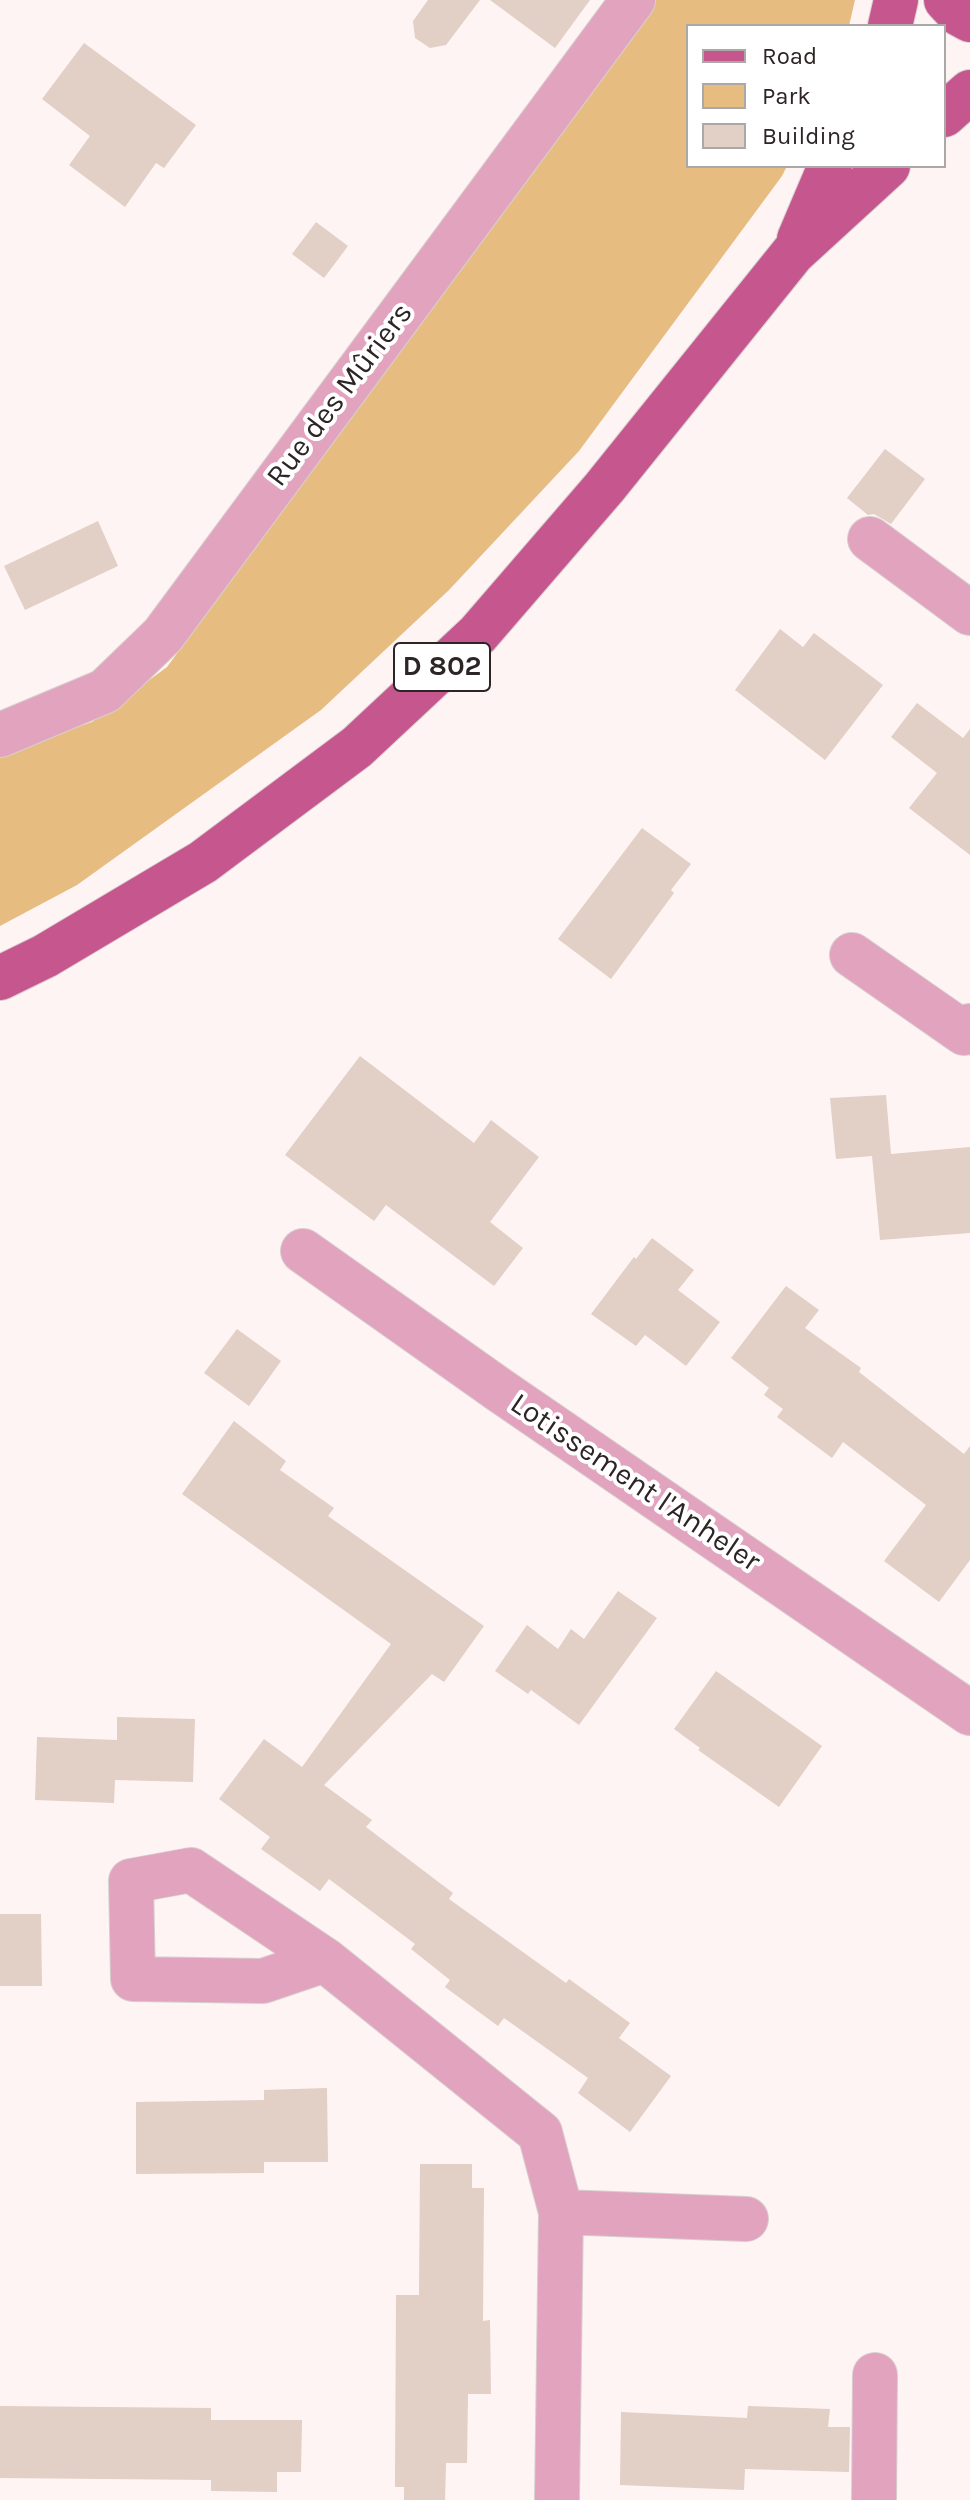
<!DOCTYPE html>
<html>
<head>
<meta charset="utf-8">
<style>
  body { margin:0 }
  #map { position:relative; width:970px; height:2500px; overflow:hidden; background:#fef4f4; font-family:Karla,sans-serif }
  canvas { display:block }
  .legend { position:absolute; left:686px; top:24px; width:260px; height:144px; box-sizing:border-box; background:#fff; border:2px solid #aba8a8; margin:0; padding:10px 14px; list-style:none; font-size:24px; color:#2d2525 }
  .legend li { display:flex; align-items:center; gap:16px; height:40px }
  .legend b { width:40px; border:2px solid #aba8a8 }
</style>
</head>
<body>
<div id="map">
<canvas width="970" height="2500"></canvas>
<ul class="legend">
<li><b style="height:10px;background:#c5568e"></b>Road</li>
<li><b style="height:22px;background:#e7bc81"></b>Park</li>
<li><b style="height:22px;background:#e2cfc5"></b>Building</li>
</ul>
</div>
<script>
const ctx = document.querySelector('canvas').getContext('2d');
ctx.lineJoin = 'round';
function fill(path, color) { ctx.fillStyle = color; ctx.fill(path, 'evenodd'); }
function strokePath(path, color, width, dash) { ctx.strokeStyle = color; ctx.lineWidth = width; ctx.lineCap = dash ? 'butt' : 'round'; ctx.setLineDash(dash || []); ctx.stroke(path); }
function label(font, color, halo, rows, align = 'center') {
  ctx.font = font + ' Karla,sans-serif'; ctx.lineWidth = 8; ctx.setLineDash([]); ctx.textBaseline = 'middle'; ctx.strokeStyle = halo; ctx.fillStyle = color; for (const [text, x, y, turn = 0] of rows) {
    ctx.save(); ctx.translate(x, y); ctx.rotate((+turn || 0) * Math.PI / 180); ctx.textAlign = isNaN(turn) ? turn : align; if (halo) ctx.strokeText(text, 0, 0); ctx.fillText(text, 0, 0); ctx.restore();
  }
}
fill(new Path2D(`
  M 656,0 L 855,0 L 849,26 L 688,26 L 688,166 L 787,166 L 782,176 L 579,451 L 449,590 L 321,710 L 77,885 L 0,926 L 0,752 L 92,722 L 167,667 Z`), '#e7bc81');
fill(new Path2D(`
  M 428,0 L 480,0 L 446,45 L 430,48 L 415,38 L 413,21 Z
  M 490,0 L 590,0 L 555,48 Z
  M 84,43 L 196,125 L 164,168 L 156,163 L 125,207 L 69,165 L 90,136 L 42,99 Z
  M 316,222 L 348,246 L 324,278 L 292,254 Z
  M 885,449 L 925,479 L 891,524 L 874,514 L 868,515 L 847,498 Z
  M 98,521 L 118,566 L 25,610 L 4,566 Z
  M 780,629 L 803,647 L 814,633 L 883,685 L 825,760 L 735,690 Z
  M 917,703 L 963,738 L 970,729 L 970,855 L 909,808 L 937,773 L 891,737 Z
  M 642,828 L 691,864 L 671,890 L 674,893 L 611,979 L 558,939 Z
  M 360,1056 L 474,1143 L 491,1120 L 539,1157 L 490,1222 L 523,1248 L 494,1286 L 386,1205 L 374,1221 L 285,1155 Z
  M 886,1095 L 891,1154 L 970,1147 L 970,1233 L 880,1240 L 872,1156 L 836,1159 L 830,1098 Z
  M 652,1238 L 694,1270 L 678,1290 L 720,1322 L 686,1366 L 645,1335 L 636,1346 L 591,1314 L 634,1257 L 636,1259 Z
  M 786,1286 L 819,1310 L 805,1328 L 861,1368 L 859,1372 L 964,1454 L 970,1446 L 970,1560 L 939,1602 L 884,1561 L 926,1505 L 843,1442 L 832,1458 L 777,1417 L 783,1409 L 764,1395 L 769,1388 L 731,1358 Z
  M 237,1329 L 281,1361 L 249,1406 L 204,1373 Z
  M 234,1421 L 286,1461 L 280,1470 L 334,1508 L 328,1516 L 484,1626 L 444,1682 L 432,1674 L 324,1785 L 372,1820 L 366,1827 L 453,1893 L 449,1899 L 566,1983 L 569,1979 L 630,2023 L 619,2038 L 671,2076 L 630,2132 L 578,2093 L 588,2078 L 504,2018 L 498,2026 L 445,1987 L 450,1980 L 411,1949 L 415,1944 L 329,1879 L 320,1891 L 261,1849 L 270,1837 L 219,1799 L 264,1739 L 302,1767 L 391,1644 L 182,1494 Z
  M 618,1591 L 657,1618 L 579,1725 L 531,1690 L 528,1694 L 495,1671 L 527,1625 L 558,1649 L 571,1629 L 584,1639 Z
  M 716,1671 L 822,1746 L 779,1807 L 698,1750 L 700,1748 L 674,1729 Z
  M 117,1717 L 195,1719 L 193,1782 L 115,1780 L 114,1803 L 35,1800 L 37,1737 L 117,1740 Z
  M 0,1914 L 41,1914 L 42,1986 L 0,1986 Z
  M 327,2088 L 328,2162 L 264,2162 L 264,2173 L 136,2174 L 136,2102 L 264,2100 L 264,2090 Z
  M 420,2164 L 472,2164 L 472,2188 L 484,2188 L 483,2321 L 490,2320 L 491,2394 L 468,2394 L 467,2463 L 446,2463 L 445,2500 L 404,2500 L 404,2487 L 395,2487 L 396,2295 L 419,2295 Z
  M 0,2406 L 211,2408 L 211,2420 L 302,2420 L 301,2472 L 277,2472 L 277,2492 L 211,2491 L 211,2480 L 0,2478 Z
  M 748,2406 L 830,2409 L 828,2427 L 850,2427 L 849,2472 L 745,2469 L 744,2490 L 620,2485 L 621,2412 L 747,2418 Z`), '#e2cfc5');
const minor = new Path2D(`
  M 870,539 L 970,613
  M 0,735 L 105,691 L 163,635 L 633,0
  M 852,955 L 964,1033 L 970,1026
  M 303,1251 L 498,1389 L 970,1713
  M 325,1960 L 263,1981 L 133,1979 L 131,1881 L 191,1870 L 325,1960 L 540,2133 L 561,2212 L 557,2500
  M 561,2212 L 746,2219
  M 874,2500 L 875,2375`);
const major = new Path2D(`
  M 946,0 L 959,14 L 970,20
  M 890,26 L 896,0
  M 944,115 L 970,92
  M 799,239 L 830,166
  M 0,978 L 45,956 L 203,862 L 357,747 L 478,634 L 604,488 L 793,253 L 888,166`);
strokePath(minor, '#d8cfcf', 46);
strokePath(major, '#d8cfcf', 46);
strokePath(minor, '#e1a3be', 44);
strokePath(major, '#c5568e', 44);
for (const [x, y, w] of [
  [442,667,96]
]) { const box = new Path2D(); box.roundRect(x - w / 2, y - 24, w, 48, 6); ctx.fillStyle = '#fff'; ctx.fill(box); strokePath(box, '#2d2525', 2); }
label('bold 28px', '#2d2525', null, [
  ["D 802",442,667]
]);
label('30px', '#2d2525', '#fff', [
  ["Rue des Mûriers",340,395,-53],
  ["Lotissement l'Anheler",635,1483,34]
]);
</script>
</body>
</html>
